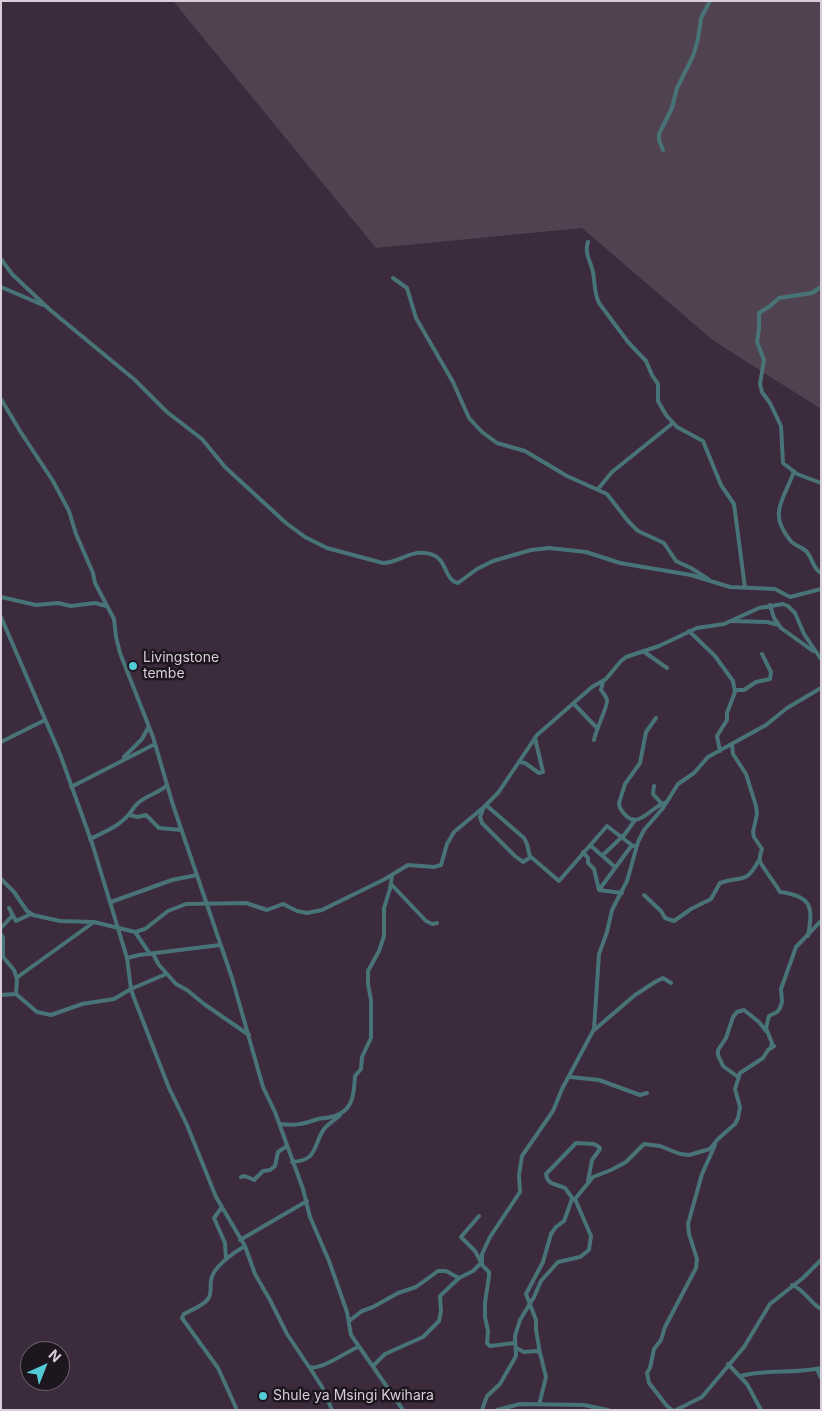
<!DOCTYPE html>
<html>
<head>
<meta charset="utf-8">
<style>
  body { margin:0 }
  #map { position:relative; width:822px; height:1411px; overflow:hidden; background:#3c2a3d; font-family:Inter,sans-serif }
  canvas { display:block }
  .frame { position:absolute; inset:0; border:2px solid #d8cdd9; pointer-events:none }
  .north { position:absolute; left:20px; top:1341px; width:50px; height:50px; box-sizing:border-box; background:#1e161e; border:1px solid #685f69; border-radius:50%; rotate:44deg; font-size:14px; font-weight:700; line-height:20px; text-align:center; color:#d8cdd9 }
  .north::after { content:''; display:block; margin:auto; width:18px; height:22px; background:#52cbd7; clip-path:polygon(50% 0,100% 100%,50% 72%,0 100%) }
</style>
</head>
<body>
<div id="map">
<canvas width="822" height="1411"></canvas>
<div class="frame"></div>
<div class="north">N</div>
</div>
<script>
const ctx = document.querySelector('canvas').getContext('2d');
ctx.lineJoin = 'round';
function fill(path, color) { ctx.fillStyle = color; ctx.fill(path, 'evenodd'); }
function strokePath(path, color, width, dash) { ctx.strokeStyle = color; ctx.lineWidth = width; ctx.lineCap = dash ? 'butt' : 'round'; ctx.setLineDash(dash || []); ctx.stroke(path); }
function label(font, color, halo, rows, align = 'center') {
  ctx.font = font + ' Inter,sans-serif'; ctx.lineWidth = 5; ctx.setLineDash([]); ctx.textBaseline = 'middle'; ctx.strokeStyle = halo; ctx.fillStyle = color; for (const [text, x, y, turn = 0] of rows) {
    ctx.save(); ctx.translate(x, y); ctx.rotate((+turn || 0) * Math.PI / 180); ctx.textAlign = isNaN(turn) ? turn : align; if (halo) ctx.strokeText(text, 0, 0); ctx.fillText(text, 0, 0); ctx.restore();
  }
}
fill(new Path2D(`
  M 173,1 L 821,1 L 821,409 L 714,341 L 582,228 L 376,248 Z`), '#514252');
strokePath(new Path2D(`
  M 663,150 L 659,140 L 659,134 L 672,108 L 677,88 L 693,56 L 698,39 L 701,18 L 710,1
  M 588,242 C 584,253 591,262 593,272 C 595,283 594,293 599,303 L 628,342 L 646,361 L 652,375 L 658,384 L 658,401 L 666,415 L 677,427 L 703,441 L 721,485 L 734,504 L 745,588
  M 1,259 L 12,274 L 49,309 L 135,380 L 167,412 L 202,439 L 225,467 L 286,523 L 305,537 L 327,548 L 383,563 C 398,563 409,551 425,553 C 449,555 442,579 458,583 L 477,569 L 493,561 L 531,550 L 549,548 L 586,552 L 620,563 L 691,575 L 730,587 L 775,589 L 790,597 L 821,589
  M 393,278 L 407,288 L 416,318 L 453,382 L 469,418 L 482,432 L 497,443 L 525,451 L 567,476 L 607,494 L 628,521 L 638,531 L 664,543 L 676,561 L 691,568 L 708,579
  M 1,287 L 43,305
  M 821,287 L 812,293 L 779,298 L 770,306 L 759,313 L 759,329 L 757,342 L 764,360 L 760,384 L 762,392 L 770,403 L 781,426 L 783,463 L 797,474 L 821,483
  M 1,399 L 20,431 L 53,481 L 69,511 L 76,534 L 93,573 L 95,583 L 114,619 L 116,637 L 120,653 L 153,737 L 173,805 L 232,978 L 263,1087 L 275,1112 L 303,1189 L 310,1217 L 329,1261 L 347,1312 L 351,1335 L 403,1410
  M 794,471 C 785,499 767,512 790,540 C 794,546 801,546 806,551 C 813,558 812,568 821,573
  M 598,489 L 612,472 L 673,423
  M 1,597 L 36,605 L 58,603 L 71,606 L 95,603 L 106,606
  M 770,605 L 774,618 L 781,628 L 813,651
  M 1,617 L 60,754 L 92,843 L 127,958 L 131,989 L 134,998 L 169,1088 L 187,1125 L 216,1197 L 245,1246 L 255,1274 L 270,1300 L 287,1334 L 309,1367 C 320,1371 346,1352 358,1347
  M 731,621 L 767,622 L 779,625
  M 689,631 L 715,656 L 733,681 L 735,692 L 727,713 L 727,720 L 717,736 L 720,751
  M 643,651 L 667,668
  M 735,690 L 744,690 L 756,682 L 770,679 L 771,672 L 762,654
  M 574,704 L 597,728
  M 656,718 L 646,732 L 640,763 L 625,784 L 619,803 L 620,808 C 637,836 649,806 667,802
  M 594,740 C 595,732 608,705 607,701 C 607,697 603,693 601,690 L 603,681
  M 1,742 L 45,720
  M 732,744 L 733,754 L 746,774 L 756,806 L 757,814 L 753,832 L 754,837 L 762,849 C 761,852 759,857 760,861 C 760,864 777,886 780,892 C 813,896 813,908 808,936
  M 124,757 L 142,739 L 148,728
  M 519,762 L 525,763 L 539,773 L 543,772 L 535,738
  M 654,786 L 653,794 L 661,803
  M 71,787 L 155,744
  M 486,805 L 524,838 L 527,844 L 530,857
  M 483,809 L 480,817 L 482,823 L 515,856 L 523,862 L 531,857 L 559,881 L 607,826 L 633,846 L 637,846
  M 129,815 L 138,817 L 146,815 L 159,828 L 181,830
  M 90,839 C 104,832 120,826 130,813 C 133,810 134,806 137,804 C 146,795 158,794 167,785
  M 590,845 L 615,867
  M 583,852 L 588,858 L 588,863 L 594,869 L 599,890 L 622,893
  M 603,855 L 625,834 L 635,820
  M 1,879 L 14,892 L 27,911 L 33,915 L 60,921 L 94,922 L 135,932 L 145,929 L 168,911 L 186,904 L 246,903 L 267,910 L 283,904 L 297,911 L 307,913 L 322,910 L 385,879 L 408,865 L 434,867 L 441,865 L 447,844 L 454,832 L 484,807 L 498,793 L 537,735 L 592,687 L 606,679 L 621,661 L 626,657 L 659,646 L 697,628 L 724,624 L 759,608 L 783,604 L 788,606 L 795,613 L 804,634 L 821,659
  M 391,884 L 426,921 L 432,924 L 437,923
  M 599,890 L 632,845
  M 644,895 L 661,911 L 665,918 L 674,921 L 691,909 L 711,899 L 720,883 C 742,875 745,886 759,860
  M 111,902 L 172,880 L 197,875
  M 9,908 L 16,921 L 31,914
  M 1,928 L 12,916
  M 135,932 L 150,954
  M 1,934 L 3,938 L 3,957 L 14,970 L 17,979
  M 153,954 L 159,965 L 176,984 L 187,990 L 204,1004 L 249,1035
  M 127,958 L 139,955 L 220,945
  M 16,994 L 17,979 L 19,976 L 94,922
  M 1,995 L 16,994 L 37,1012 L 51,1015 L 82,1004 L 114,999 L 131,989 L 166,974
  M 593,1031 L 635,995 L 655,982 L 663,978 L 671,983
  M 771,1047 L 772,1043 L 766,1028 L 769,1016 L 777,1012 L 780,1008 L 782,1002 L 781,989 L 796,947 L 821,921
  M 570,1077 L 599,1080 L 640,1095 L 647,1093
  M 738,1077 L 723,1066 L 718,1055 L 718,1050 L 726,1038 L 733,1017 L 737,1012 L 744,1010 L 759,1022 L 766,1031
  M 280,1124 C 295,1126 304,1124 318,1119 C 324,1118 331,1118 337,1115 C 354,1109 354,1091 355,1076 L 361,1069 L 362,1057 L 371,1038 L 371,1000 L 368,984 L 368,971 L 379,951 L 384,936 L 384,908 L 390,889 L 392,876
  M 292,1162 C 318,1161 313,1145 324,1129 C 328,1124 335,1120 340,1115
  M 241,1177 L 245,1176 L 254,1180 L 263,1171 L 270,1170 L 275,1166 L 278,1152 L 287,1146
  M 573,1199 L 565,1188 C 557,1184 547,1185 546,1174 L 576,1143 L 594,1144 L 599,1147 L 600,1149 L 592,1160 L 588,1181
  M 222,1207 L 214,1218 L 225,1243 L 226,1260
  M 479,1216 L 461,1237 L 475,1251 L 481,1262
  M 240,1240 L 307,1201
  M 792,1285 C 805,1290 809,1302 821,1309
  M 349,1321 L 362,1311 L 373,1307 L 398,1293 L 416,1287 L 438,1271 L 446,1271 L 459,1278
  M 514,1343 L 490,1346 L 487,1343 L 488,1331 L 485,1317 L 485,1303 L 489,1276 L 489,1272 L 482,1265 L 482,1254 L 490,1237 L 520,1192 L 519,1175 L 522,1156 L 553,1111 L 562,1089 L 594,1029 L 599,954 L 607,932 L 612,910 L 627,881 L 638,842 L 644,830 L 663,808 L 678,784 L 694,773 L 708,757 L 766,725 L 787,708 L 821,688
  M 516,1348 L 524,1352 L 537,1351 L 540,1353 L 546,1377 L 539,1405
  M 540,1353 L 536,1330 L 536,1320 L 526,1294 L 543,1262 L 551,1234 L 556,1227 L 564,1221 L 572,1199
  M 728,1364 L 747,1384 L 761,1410
  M 373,1366 L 385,1354 L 423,1337 L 439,1321 L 441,1311 L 440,1296 L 459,1278 L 473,1271 L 481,1263
  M 310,1368 L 322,1387 L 332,1410
  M 817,1369 L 821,1378
  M 741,1376 C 767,1369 795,1374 821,1368
  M 237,1410 L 218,1368 L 182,1318 L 184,1314 C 191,1310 203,1306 208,1299 C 212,1294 210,1286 211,1280 C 213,1267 234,1252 245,1246
  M 482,1410 L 487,1396 L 500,1384 L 516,1356 L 515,1336 L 520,1320 L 534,1297 L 541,1281 L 558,1262 L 580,1257 L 589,1250 L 591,1236 L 575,1199 L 593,1177 L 611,1170 L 626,1162 L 644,1144 L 660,1146 L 680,1154 L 689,1155 L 710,1149 L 718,1139 L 735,1124 L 738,1118 L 740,1107 L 735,1089 L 740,1073 L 763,1058 L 768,1050 L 774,1046
  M 497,1410 L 520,1404 L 584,1405 L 608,1410
  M 672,1410 L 667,1406 L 649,1383 L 647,1373 L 650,1368 L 654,1349 L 661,1340 L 665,1327 L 696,1268 L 697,1259 L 689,1234 L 688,1224 L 702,1174 L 715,1145
  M 676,1410 L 702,1397 L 744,1347 L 770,1304 L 803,1278 L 821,1260`), '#487377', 4);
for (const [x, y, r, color] of [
  [133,666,5,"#52cbd7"],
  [263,1396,5,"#52cbd7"]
]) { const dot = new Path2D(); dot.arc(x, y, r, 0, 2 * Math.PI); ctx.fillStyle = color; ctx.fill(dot); strokePath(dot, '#1e161e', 2); }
label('14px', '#d8cdd9', '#1e161e', [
  ["Livingstone",143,658],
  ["tembe",143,674],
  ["Shule ya Msingi Kwihara",273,1396]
], 'left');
</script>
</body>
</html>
